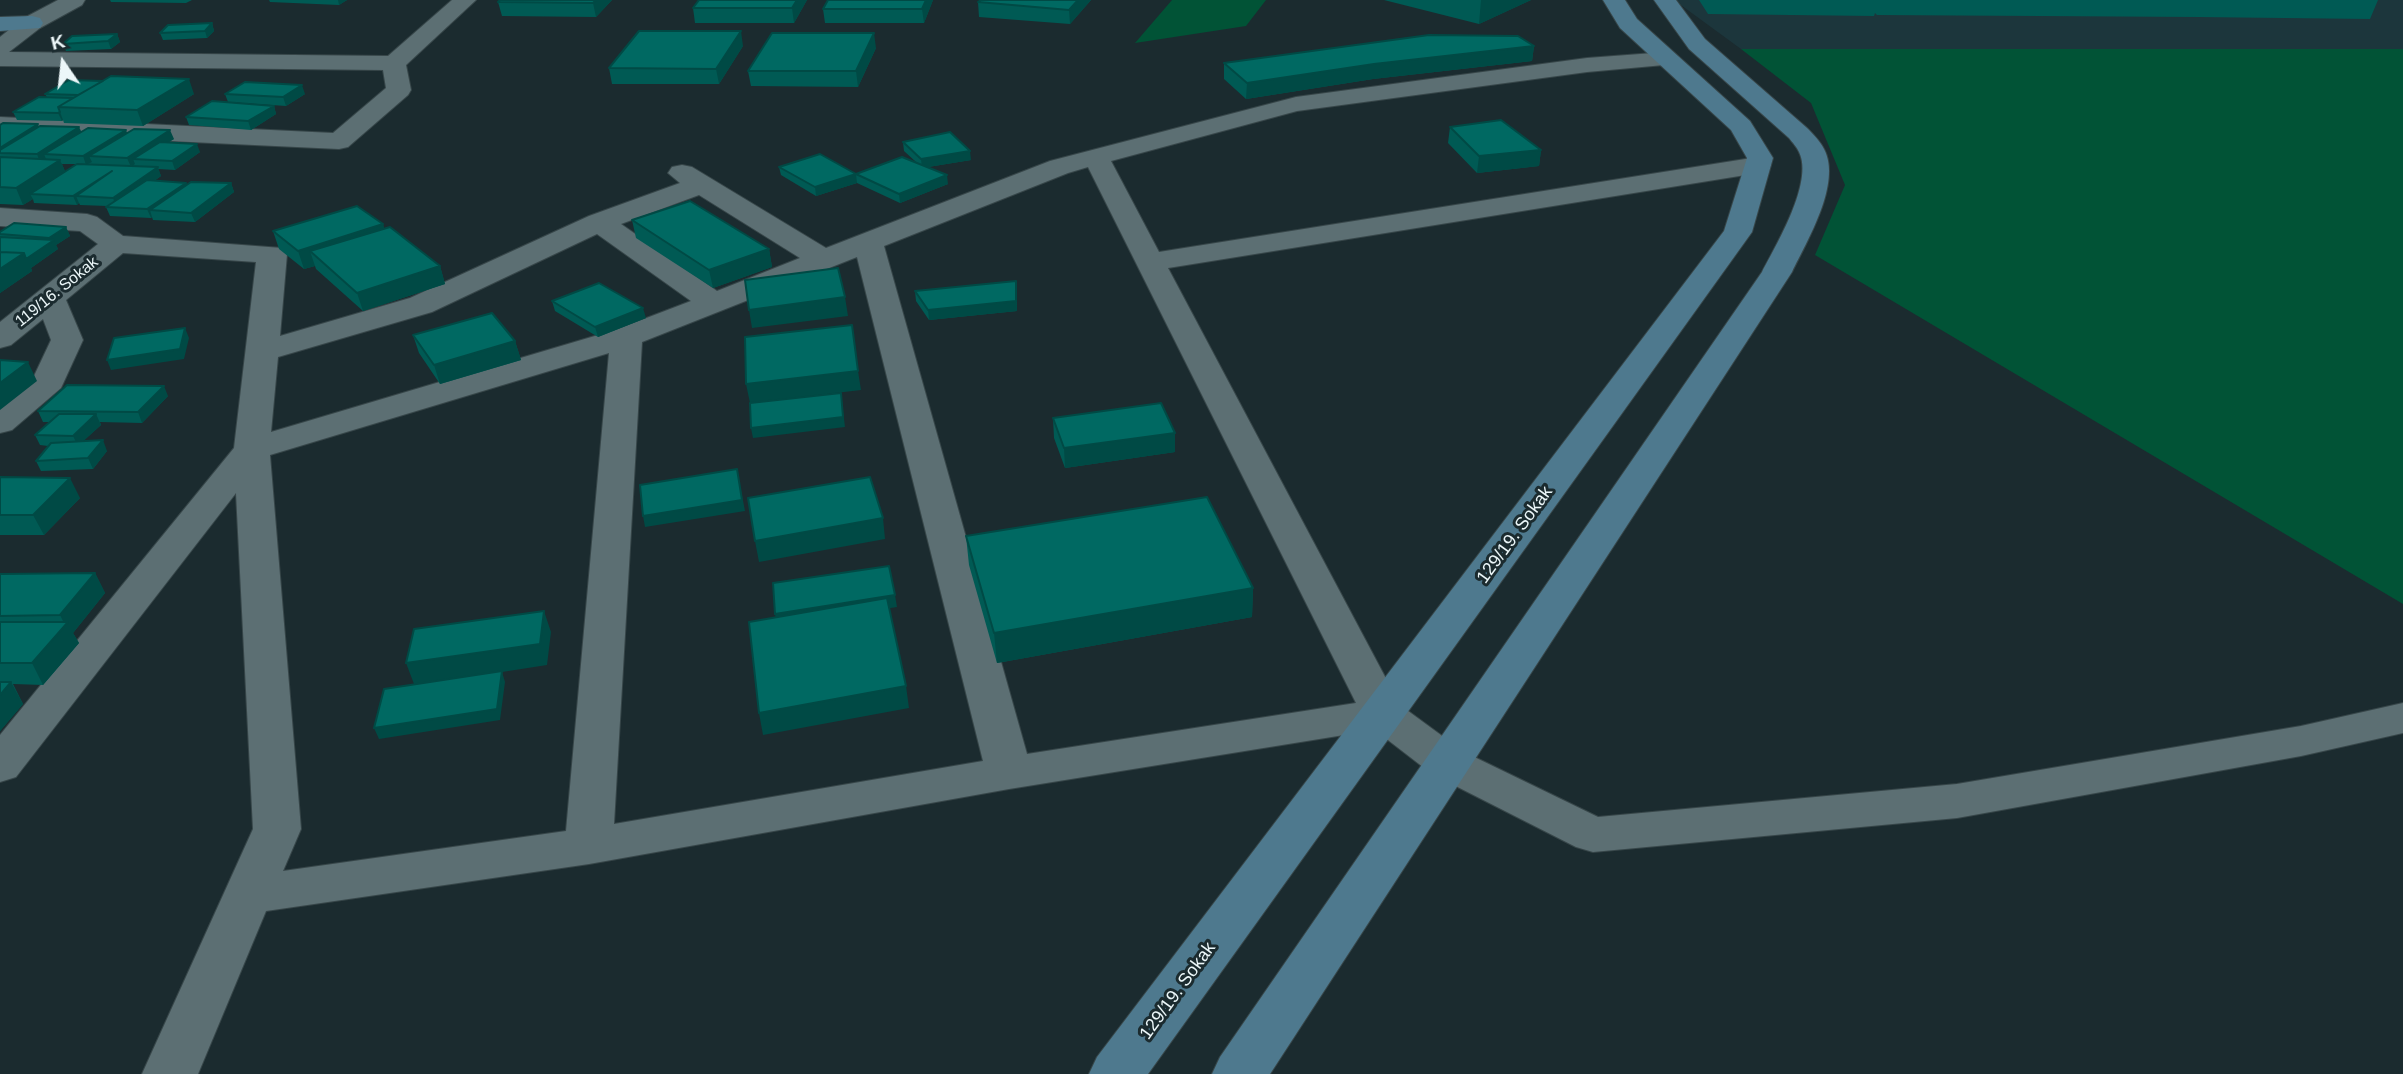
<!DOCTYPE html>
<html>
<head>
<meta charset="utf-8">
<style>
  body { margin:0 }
  #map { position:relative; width:2403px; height:1074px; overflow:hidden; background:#1b2b2f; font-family:Arial,sans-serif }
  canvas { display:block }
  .north { position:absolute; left:28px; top:28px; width:70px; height:70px; -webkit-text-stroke:5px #1b2b2f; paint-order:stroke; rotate:346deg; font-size:19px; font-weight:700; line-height:28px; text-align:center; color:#ecf7f9 }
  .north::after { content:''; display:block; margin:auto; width:24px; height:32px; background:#ecf7f9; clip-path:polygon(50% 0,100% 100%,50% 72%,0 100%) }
</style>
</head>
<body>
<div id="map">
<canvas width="2403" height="1074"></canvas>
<div class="north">K</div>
</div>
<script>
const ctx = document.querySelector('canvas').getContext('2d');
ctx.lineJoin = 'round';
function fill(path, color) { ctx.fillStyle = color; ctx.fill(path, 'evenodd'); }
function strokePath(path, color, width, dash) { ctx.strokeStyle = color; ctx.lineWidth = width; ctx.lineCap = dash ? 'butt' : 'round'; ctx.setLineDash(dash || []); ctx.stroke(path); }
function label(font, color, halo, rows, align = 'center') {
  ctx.font = font + ' Arial,sans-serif'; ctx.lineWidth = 6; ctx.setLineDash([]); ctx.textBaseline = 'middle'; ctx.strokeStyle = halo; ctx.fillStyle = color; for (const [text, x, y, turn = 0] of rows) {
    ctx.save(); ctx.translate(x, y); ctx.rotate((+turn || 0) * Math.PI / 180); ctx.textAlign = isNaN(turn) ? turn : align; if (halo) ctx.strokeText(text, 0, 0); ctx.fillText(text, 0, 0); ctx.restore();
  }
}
fill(new Path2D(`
  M 1674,0 L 2403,0 L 2403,49 L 1741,49 Z`), '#1c363c');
fill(new Path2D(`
  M 1172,0 L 1266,0 L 1246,26 L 1135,43 Z
  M 1741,49 L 2403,49 L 2403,604 L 1815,255 L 1845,185 L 1811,103 Z`), '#015336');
const street = new Path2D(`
  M 58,0 L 85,0 L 82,5 L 40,28 L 9,52 L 388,56 L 452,0 L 476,0 L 406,65 L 411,90 L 408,95 L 348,147 L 339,149 L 0,133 L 0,117 L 333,133 L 386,88 L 383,70 L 0,66 L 0,37 L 24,18 Z
  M 1667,52 L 1675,54 L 1679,59 L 1675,64 L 1587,72 L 1297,111 L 1111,161 L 1159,252 L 1758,157 L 1767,159 L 1771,165 L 1767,171 L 1758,173 L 1168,268 L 1400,705 L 1464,752 L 1598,817 L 1957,784 L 2301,726 L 2403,703 L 2403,733 L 2301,756 L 1957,818 L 1593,852 L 1576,847 L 1432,774 L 1375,730 L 1009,789 L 589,864 L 266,911 L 198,1074 L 142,1074 L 253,829 L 236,493 L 16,777 L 0,782 L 0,735 L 234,448 L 256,262 L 123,253 L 66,300 L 83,340 L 61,388 L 12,430 L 0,433 L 0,405 L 34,376 L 51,340 L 43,319 L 11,345 L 0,348 L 0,322 L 98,244 L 80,231 L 0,226 L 0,208 L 87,214 L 97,217 L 123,236 L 282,248 L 287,254 L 280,336 L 410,298 L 589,216 L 680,183 L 668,173 L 672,167 L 682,165 L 692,167 L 826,248 L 1050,161 L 1296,97 L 1587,58 ZM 1088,167 L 1356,703 L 1027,754 L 884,246 L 1068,173 ZM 699,195 L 800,258 L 717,291 L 621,224 ZM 597,234 L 691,301 L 615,330 L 271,432 L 278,357 L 432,312 ZM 857,257 L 983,761 L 614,824 L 642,342 ZM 609,353 L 566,831 L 283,871 L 301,829 L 270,455 Z`);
const secondary = new Path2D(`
  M 1603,0 L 1625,0 L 1637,19 L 1750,121 L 1773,158 L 1752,232 L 1148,1074 L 1089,1074 L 1097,1057 L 1724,231 L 1747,158 L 1731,130 L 1620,28 Z
  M 1654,0 L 1676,0 L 1705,39 L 1807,128 C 1813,134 1820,141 1824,149 C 1842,183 1807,241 1792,272 L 1270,1074 L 1212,1074 L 1220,1057 L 1762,272 C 1776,245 1814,182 1799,152 C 1797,147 1792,142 1789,138 L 1689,49 Z
  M 32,16 L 40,18 L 43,23 L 40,28 L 0,31 L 0,17 Z`);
strokePath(street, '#374649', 2);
strokePath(secondary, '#374649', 2);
fill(street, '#5c6f73');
fill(secondary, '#4e798e');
fill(new Path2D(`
  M 110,0 L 192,0 L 186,3 L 111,2 Z
  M 269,0 L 347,0 L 339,5 L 270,2 Z
  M 500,0 L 612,0 L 596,17 L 502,16 L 498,2 Z
  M 699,0 L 807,0 L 794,23 L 695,23 L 693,8 Z
  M 933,0 L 924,23 L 825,23 L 823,9 Z
  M 1091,0 L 1070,24 L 979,17 L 978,2 Z
  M 1384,0 L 1531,0 L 1479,24 Z
  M 1699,0 L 2378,0 L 2370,19 L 2197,17 L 1877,15 L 1875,13 L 1874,16 L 1708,14 Z
  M 212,23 L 214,31 L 207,38 L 163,40 L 160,33 Z
  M 117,34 L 120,42 L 111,49 L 66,51 L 63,44 Z
  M 743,46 L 719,84 L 612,84 L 609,68 Z
  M 1534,46 L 1532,61 L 1373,79 L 1246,99 L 1224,79 L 1224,63 Z
  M 876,48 L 858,87 L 751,86 L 748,71 Z
  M 45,94 L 194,94 L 143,126 L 64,123 L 63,120 L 62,121 L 17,120 L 13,112 L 47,97 Z
  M 225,94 L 305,94 L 286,106 L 228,102 Z
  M 274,106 L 276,114 L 251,130 L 189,125 L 186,117 Z
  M 0,125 L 38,126 L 81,132 L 127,133 L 174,139 L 168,142 L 200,152 L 175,170 L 158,169 L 161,176 L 154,181 L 187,184 L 231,183 L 234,192 L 195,222 L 153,220 L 152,217 L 151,218 L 110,216 L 106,207 L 107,206 L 80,205 L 79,203 L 77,205 L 34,203 L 33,199 L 23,205 L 0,204 ZM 62,164 L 76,164 L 65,172 Z
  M 1450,127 L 1541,150 L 1539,166 L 1477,173 L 1448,143 Z
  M 903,142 L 971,160 L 928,167 L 948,184 L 900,203 L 857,183 L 816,196 L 781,175 L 779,167 L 856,174 L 916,162 L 904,151 Z
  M 632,220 L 769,249 L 772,267 L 713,288 L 636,238 Z
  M 383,224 L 384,229 L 440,266 L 445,284 L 363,311 L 316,269 L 315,266 L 304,269 L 279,249 L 273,231 Z
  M 66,227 L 70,236 L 56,245 L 58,249 L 31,268 L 32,271 L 0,293 L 0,232 Z
  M 1016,281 L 1017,311 L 929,320 L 916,301 L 915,291 Z
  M 552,301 L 646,318 L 598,337 L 555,311 Z
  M 413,335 L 515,341 L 521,360 L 440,384 L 419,353 Z
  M 168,396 L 142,423 L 100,422 L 101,425 L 83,441 L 107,451 L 93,469 L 41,471 L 36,461 L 48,446 L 40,445 L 35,435 L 50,422 L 43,422 L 38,411 Z
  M 1053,418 L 1175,452 L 1065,468 L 1054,438 Z
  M 0,477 L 80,498 L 44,535 L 0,535 Z
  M 966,536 L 1253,588 L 1252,617 L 997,663 L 969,565 Z
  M 95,573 L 105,593 L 73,633 L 79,643 L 43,685 L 13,684 L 23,704 L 0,731 L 0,574 Z`), '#005a54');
fill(new Path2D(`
  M 338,0 L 347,0 L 339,5 Z
  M 596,0 L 612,0 L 596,17 L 593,3 Z
  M 797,0 L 807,0 L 794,23 L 792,8 Z
  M 926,0 L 933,0 L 924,23 L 922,9 Z
  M 1078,0 L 1091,0 L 1070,24 L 1069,10 Z
  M 1481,0 L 1531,0 L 1479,24 Z
  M 212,23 L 214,31 L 207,38 L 205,31 Z
  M 741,31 L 743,46 L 719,84 L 716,69 Z
  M 874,33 L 876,48 L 858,87 L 856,71 Z
  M 117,34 L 120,42 L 111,49 L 108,41 Z
  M 1534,46 L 1532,61 L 1373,79 L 1246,99 L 1247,83 L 1374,64 Z
  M 189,79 L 194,94 L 143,126 L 137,110 Z
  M 302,85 L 305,94 L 286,106 L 283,97 Z
  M 274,106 L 276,114 L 251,130 L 248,121 Z
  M 60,112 L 63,120 L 62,121 L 58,113 Z
  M 38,124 L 41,133 L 0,153 L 0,148 Z
  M 79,127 L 83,135 L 44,154 L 46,159 L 40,163 L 37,154 Z
  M 126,130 L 129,138 L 89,156 L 92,162 L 86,165 L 83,156 Z
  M 170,130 L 174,139 L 142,159 L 133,159 L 135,164 L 131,167 L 127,158 Z
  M 197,144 L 200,152 L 175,170 L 172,161 Z
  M 1541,150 L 1539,166 L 1477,173 L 1479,156 Z
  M 970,151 L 971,160 L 922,168 L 921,159 Z
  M 60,160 L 68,177 L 30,194 L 33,199 L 23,205 L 16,188 Z
  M 158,167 L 161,176 L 116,207 L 113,198 Z
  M 112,171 L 76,196 L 79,203 L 77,205 L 73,196 Z
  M 856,174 L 857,183 L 816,196 L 815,187 Z
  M 947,175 L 948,184 L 900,203 L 899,194 Z
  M 186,183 L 190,192 L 150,210 L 152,217 L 151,218 L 147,209 Z
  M 231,183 L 234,192 L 195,222 L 191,213 Z
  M 383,224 L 388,242 L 310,251 L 315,266 L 304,269 L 298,251 Z
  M 66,227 L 70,236 L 56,245 L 58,249 L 31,268 L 32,271 L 0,293 L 0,269 L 24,253 L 51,242 L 49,238 Z
  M 769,249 L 772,267 L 713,288 L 709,270 Z
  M 440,266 L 445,284 L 363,311 L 357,293 Z
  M 1016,281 L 1017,311 L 929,320 L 928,310 Z
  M 845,297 L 848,316 L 752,328 L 749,310 Z
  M 643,308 L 646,318 L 598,337 L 595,327 Z
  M 185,328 L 189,338 L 184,359 L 111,370 L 107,360 Z
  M 515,341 L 521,360 L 440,384 L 434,365 Z
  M 28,362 L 37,381 L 0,410 L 0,383 Z
  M 858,371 L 861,390 L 750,403 L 746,384 Z
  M 164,386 L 168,396 L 142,423 L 138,412 Z
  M 841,393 L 845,427 L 753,438 L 751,428 Z
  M 96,414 L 101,425 L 78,446 L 73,436 Z
  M 1175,433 L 1175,452 L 1065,468 L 1064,448 Z
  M 103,440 L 107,451 L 93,469 L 88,458 Z
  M 737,469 L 745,511 L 645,527 L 643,516 Z
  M 70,478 L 80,498 L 44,535 L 33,515 Z
  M 883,518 L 885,539 L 759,562 L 755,541 Z
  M 95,573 L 105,593 L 73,633 L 79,643 L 43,685 L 32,663 L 65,625 L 60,615 Z
  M 1253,588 L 1252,617 L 997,663 L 994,633 Z
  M 895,595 L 897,607 L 777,626 L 775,614 Z
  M 544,611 L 551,632 L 547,665 L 502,672 L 505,682 L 500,720 L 379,739 L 374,728 L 414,684 L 406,663 Z
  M 11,682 L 23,704 L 0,731 L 0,695 Z
  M 906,686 L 909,708 L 763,735 L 759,713 Z`), '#004a45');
const building = new Path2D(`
  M 500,0 L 596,0 L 593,3 L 498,2 Z
  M 699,0 L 797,0 L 792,8 L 693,8 Z
  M 828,0 L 926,0 L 922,9 L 823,9 Z
  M 981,0 L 1078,0 L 1069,10 L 978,2 Z
  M 212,23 L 205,31 L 160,33 L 168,25 Z
  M 639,31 L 741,31 L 716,69 L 609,68 Z
  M 772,33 L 874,33 L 856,71 L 748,71 Z
  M 117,34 L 108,41 L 63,44 L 72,36 Z
  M 1429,35 L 1518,36 L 1534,46 L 1374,64 L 1247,83 L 1224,63 Z
  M 111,76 L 189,79 L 137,110 L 58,107 Z
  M 69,80 L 103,81 L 78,95 L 45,94 Z
  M 245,82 L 302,85 L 283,97 L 225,94 Z
  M 39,97 L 73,98 L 58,107 L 60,112 L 58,113 L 13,112 Z
  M 212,101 L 274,106 L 248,121 L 186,117 Z
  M 1501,120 L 1541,150 L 1479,156 L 1450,127 Z
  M 3,123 L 38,124 L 0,148 L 0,125 Z
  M 40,126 L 79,127 L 37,154 L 0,153 L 0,150 Z
  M 88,128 L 126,130 L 83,156 L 44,154 Z
  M 134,129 L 170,130 L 127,158 L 89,156 Z
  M 950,132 L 970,151 L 921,159 L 903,142 Z
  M 160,142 L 197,144 L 172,161 L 133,159 Z
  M 820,154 L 856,174 L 815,187 L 779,167 Z
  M 0,157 L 60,160 L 16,188 L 0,187 Z
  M 902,157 L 947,175 L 899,194 L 856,174 Z
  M 77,164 L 158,167 L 113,198 L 76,196 L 112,171 L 73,196 L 30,194 Z
  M 147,180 L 186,183 L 147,209 L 106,207 Z
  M 191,182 L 231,183 L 191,213 L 150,210 Z
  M 690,201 L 769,249 L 709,270 L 632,220 Z
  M 357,206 L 383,224 L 298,251 L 273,231 Z
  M 14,223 L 66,227 L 49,238 L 0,234 L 0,232 Z
  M 390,227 L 440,266 L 357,293 L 310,251 Z
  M 0,237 L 54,240 L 26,259 L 24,253 L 0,252 Z
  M 0,252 L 24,253 L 0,269 Z
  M 838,268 L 845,297 L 749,310 L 745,280 Z
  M 1016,281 L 1016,301 L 928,310 L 915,291 Z
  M 599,283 L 643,308 L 595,327 L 552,301 Z
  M 492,313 L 515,341 L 434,365 L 413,335 Z
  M 852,325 L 858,371 L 746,384 L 745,337 Z
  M 185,328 L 180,349 L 107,360 L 114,338 Z
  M 0,360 L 28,362 L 0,383 Z
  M 67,385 L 164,386 L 138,412 L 38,411 Z
  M 841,393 L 843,417 L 751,428 L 750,403 Z
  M 1161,403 L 1175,433 L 1064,448 L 1053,418 Z
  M 59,414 L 96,414 L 73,436 L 35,435 Z
  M 103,440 L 88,458 L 36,461 L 51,443 Z
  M 737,469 L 742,500 L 643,516 L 640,485 Z
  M 0,477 L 70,478 L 33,515 L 0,515 Z
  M 870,477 L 883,518 L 755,541 L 748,498 Z
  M 1207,497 L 1253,588 L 994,633 L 966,536 Z
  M 889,566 L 895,595 L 775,614 L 773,583 Z
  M 95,573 L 60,615 L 0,616 L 0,574 Z
  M 887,598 L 906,686 L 759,713 L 749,622 Z
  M 544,611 L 540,644 L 406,663 L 414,629 Z
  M 0,622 L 68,622 L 32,663 L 0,663 Z
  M 502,671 L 497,709 L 374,728 L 384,689 Z
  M 0,682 L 11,682 L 0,695 Z`);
fill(building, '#006962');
strokePath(building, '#004a45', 2);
label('16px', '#ecf7f9', '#1b2b2f', [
  ["119/16. Sokak",57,292,-39]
]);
label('18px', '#ecf7f9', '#1b2b2f', [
  ["129/19. Sokak",1515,535,-54],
  ["129/19. Sokak",1178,991,-54]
]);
</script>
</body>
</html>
